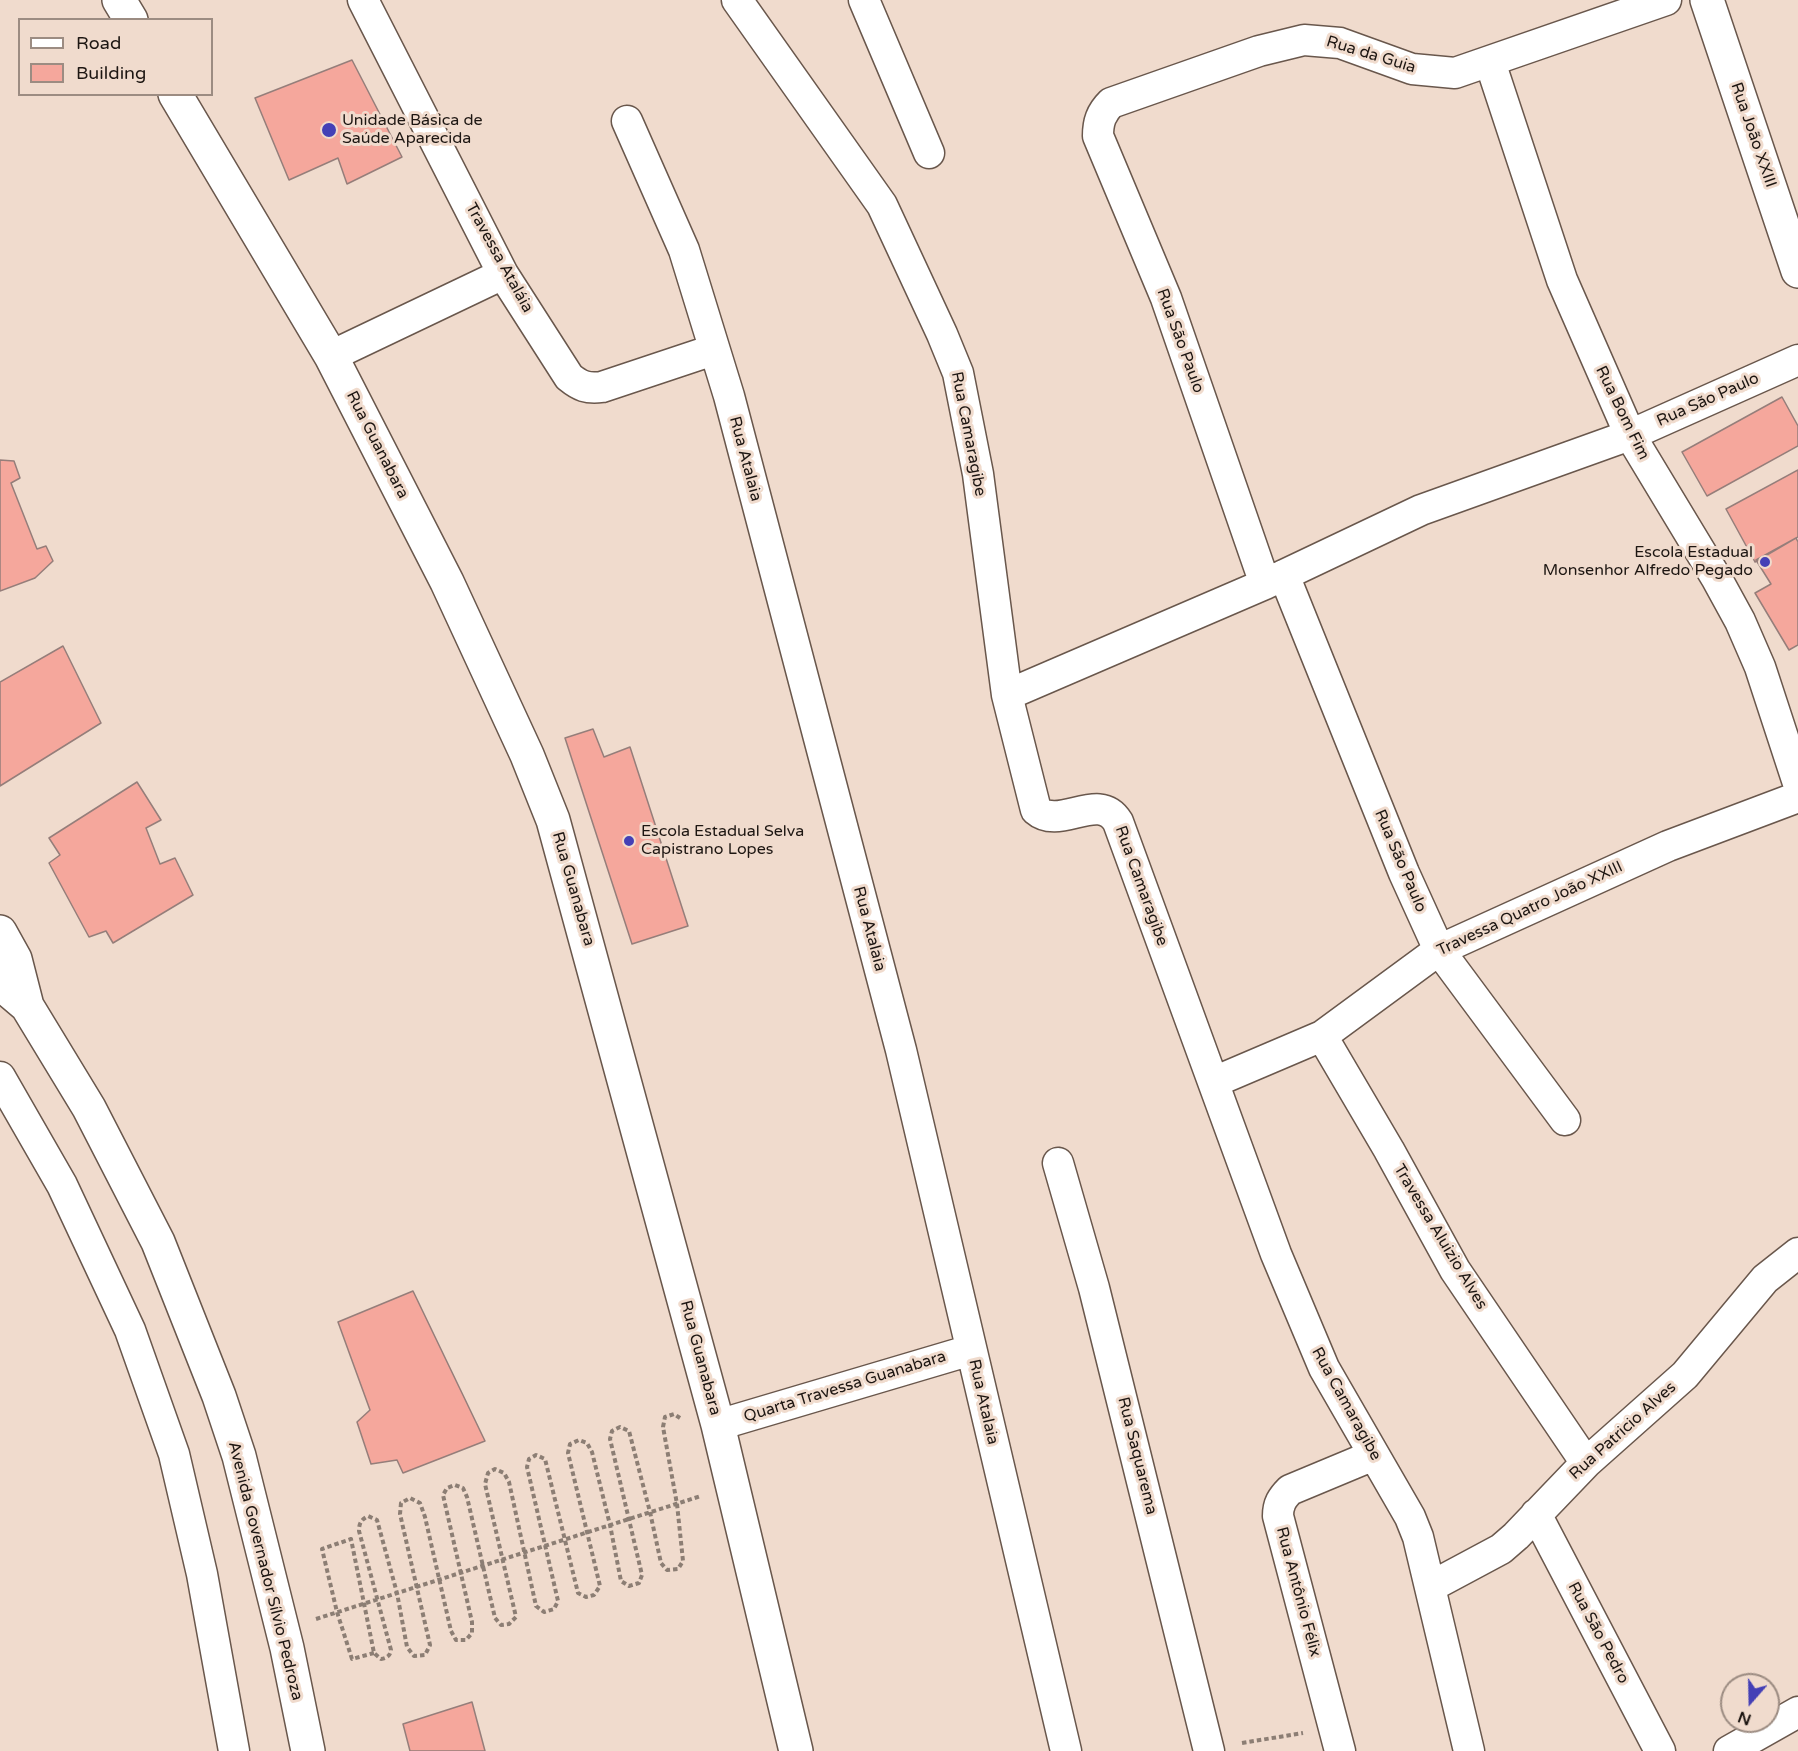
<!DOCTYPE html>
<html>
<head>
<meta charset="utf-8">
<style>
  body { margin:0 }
  #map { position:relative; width:1798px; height:1751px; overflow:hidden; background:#f0dbcd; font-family:"Varela Round",sans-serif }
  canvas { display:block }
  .legend { position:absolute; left:18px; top:18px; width:195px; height:78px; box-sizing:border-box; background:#f0dbcd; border:2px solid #9c8c82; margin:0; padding:8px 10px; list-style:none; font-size:18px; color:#1d1612 }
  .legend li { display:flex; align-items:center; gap:12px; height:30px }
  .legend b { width:30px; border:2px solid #9c8c82 }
  .north { position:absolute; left:1720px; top:1673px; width:60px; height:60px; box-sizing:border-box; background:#f0dbcd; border:2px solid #9c8c82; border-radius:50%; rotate:200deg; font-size:16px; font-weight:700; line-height:24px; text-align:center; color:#1d1612 }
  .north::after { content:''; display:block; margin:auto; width:21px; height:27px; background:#4440b6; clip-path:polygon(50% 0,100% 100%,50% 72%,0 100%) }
</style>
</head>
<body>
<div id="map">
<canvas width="1798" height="1751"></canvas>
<ul class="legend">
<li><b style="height:8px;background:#fff"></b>Road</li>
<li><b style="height:16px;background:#f5a79c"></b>Building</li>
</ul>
<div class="north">N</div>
</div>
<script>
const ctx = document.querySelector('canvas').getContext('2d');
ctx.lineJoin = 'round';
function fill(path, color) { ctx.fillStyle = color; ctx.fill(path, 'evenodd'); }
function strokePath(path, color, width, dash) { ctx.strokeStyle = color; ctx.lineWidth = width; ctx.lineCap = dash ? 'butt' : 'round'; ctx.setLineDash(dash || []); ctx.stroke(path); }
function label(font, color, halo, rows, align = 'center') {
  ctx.font = font + ' "Varela Round",sans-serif'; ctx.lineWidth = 6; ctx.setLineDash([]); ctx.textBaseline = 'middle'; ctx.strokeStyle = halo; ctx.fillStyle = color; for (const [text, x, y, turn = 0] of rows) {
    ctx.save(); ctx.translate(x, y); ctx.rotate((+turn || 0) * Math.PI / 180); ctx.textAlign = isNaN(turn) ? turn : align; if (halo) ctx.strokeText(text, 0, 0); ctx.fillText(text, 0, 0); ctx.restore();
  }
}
const building = new Path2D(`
  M 352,60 L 402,157 L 347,184 L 338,158 L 289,180 L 255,98 Z
  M 1782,397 L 1798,426 L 1798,446 L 1707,496 L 1682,452 Z
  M 0,460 L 14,461 L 20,478 L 11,483 L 37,549 L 46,546 L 53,561 L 35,578 L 0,591 Z
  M 1798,470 L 1798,537 L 1755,562 L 1726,509 Z
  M 1796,538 L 1798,542 L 1798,645 L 1789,650 L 1755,593 L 1771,584 L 1756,560 Z
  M 63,646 L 101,723 L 0,786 L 0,682 Z
  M 593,729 L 604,757 L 630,747 L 688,926 L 632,944 L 565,738 Z
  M 137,782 L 161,820 L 146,828 L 160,864 L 175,858 L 193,895 L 113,943 L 106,931 L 89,937 L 49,863 L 60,855 L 49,838 Z
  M 413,1291 L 485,1441 L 403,1473 L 397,1460 L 371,1464 L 357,1422 L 370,1410 L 338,1322 Z
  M 472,1702 L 485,1751 L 410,1751 L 403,1724 Z`);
fill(building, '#f5a79c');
strokePath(building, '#957e7a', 1.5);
const street = new Path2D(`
  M 363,0 L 503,274 L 569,377 C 580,386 587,389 602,387 L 713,350
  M 737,0 L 882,205 L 942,334 L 958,373 L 978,474 L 1007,695 L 1036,810 C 1060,831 1099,790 1118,822 L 1276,1254 L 1324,1368 L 1410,1517 L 1418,1537 L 1469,1751
  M 864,0 L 929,153
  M 1490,62 L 1562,280 L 1630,435 L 1717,579 L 1740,621 L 1760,667 L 1798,783
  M 627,121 L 684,250 L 729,396 L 901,1050 L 1066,1751
  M 331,356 L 503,274
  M 1284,575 L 1404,873 L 1439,950 L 1565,1120
  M 1265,584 L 1166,298 L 1098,136 C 1098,122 1101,113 1111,103 L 1259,51 L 1304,40 L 1340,43 L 1412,69 L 1455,73 L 1666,0
  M 1007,695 L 1265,584 L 1421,510 L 1630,435 L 1798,360
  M 1322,1036 L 1389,1150 L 1455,1270 L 1586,1463
  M 0,1077 L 62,1185 L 130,1330 L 174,1454 L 202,1574 L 234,1751
  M 1214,1082 L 1322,1036 L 1439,950 L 1668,846 L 1798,797
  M 1058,1163 L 1094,1288 L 1209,1751
  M 718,1425 L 971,1350
  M 1536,1514 L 1660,1751
  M 1430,1587 L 1501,1549 L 1516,1536 L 1586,1463 L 1685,1375 L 1765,1279 L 1798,1253
  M 1340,1751 L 1278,1516 C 1278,1504 1282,1498 1290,1490 L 1374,1455
  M 1729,1751 L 1798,1712`);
const secondary = new Path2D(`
  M 119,0 L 131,20
  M 1707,0 L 1798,271
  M 175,94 L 331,356 L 447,582 L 527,755 L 553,820 L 718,1425 L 796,1751`);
const primary = new Path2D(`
  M 0,932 L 15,959 L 27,1006
  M 0,983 L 27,1006 L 89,1108 L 158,1242 L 219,1396 L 239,1456 L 287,1648 L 308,1751`);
strokePath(street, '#69574c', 33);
strokePath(secondary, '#69574c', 36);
strokePath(primary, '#69574c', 36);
strokePath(new Path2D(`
  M 316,1619 L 701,1496
  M 374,1653 L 352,1659 L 337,1612 L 322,1549 L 351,1539 L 374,1653 L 381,1659 C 387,1658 390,1656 391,1650 L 359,1531 C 359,1523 361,1520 368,1516 L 377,1520 L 397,1593 L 407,1647 L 414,1656 L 425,1655 L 430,1645 L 400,1514 L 401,1503 L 410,1498 L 420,1503 L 425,1517 L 451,1631 L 456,1640 L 466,1640 L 472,1633 L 472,1622 L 443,1495 L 447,1488 L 455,1485 L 463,1488 L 467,1497 L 495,1618 L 501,1625 L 509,1624 L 516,1617 L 485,1484 L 488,1473 L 495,1469 L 504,1473 L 509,1482 L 536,1606 L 544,1612 L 554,1609 L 558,1601 L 527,1467 L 529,1459 L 536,1455 L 545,1459 L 578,1593 L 586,1597 L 594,1595 L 600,1586 L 568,1453 L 570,1444 L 579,1440 L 587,1443 L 592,1452 L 610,1525 L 621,1581 L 629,1586 L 639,1583 L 642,1575 L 610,1439 L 612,1431 L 620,1427 L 629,1431 L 650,1512 L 661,1563 L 667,1570 L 678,1569 L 683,1561 L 677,1504 L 663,1427 L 665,1417 L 674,1414 L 680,1418
  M 1242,1743 L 1303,1733`), '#8c7e74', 4, [4.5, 3]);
strokePath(street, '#fff', 30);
strokePath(secondary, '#fff', 33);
strokePath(primary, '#fff', 33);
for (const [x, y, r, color] of [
  [329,130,8,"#4440b6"],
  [1765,562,6,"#4440b6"],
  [629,841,6,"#4440b6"]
]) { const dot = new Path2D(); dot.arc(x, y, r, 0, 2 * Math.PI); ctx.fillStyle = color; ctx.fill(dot); strokePath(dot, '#f0dbcd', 2); }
label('16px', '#1d1612', '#f0dbcd', [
  ["Rua da Guia",1371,55,17],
  ["Rua João XXIII",1753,135,71],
  ["Travessa Ataláia",499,258,61],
  ["Rua São Paulo",1180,341,70],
  ["Rua São Paulo",1708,400,-24],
  ["Rua Bom Fim",1622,413,64],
  ["Rua Camaragibe",968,434,79],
  ["Rua Guanabara",377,445,63],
  ["Rua Atalaia",745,459,75],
  ["Rua São Paulo",1400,861,67],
  ["Rua Camaragibe",1141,886,70],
  ["Rua Guanabara",573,889,74],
  ["Travessa Quatro João XXIII",1530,909,-25],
  ["Rua Atalaia",869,929,75],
  ["Travessa Aluizio Alves",1440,1237,59],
  ["Rua Guanabara",700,1358,75],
  ["Quarta Travessa Guanabara",845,1387,-17],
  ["Rua Atalaia",983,1402,77],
  ["Rua Camaragibe",1346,1404,61],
  ["Rua Patricio Alves",1623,1431,-42],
  ["Rua Saquarema",1137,1456,76],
  ["Avenida Governador Sílvio Pedroza",265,1571,76],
  ["Rua Antônio Félix",1298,1592,75],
  ["Rua São Pedro",1598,1633,62]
]);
label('16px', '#1d1612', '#f0dbcd', [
  ["Unidade Básica de",342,121],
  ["Saúde Aparecida",342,139],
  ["Escola Estadual",1753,553,"right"],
  ["Monsenhor Alfredo Pegado",1753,571,"right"],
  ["Escola Estadual Selva",641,832],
  ["Capistrano Lopes",641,850]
], 'left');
</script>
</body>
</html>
